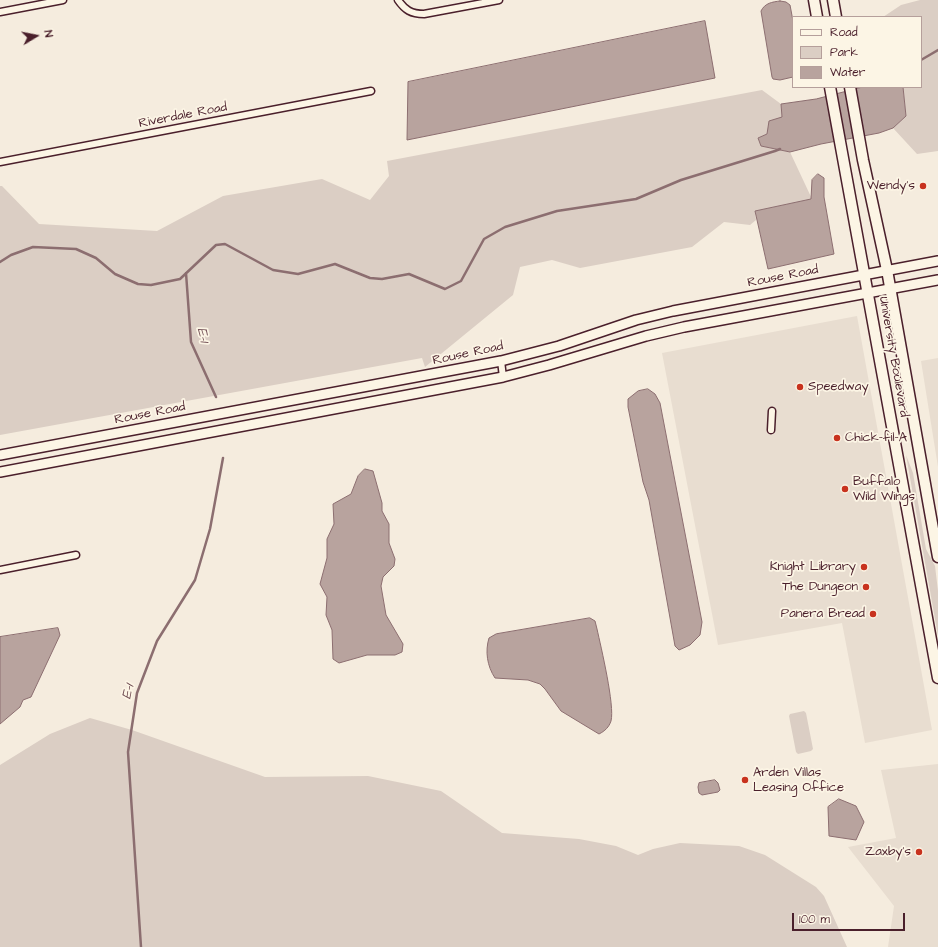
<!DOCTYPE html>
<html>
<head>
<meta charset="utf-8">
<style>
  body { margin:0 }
  #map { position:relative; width:938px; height:947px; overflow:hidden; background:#f5ecde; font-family:"Architects Daughter",sans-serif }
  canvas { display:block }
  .legend { position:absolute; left:792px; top:16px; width:130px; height:72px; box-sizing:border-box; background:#fcf5e5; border:1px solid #b59f9b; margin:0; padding:5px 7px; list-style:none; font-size:12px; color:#4a1f2b }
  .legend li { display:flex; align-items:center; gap:8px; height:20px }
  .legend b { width:20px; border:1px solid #b59f9b }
  .north { position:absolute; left:16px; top:16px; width:40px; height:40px; -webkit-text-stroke:3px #fcf5e5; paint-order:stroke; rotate:80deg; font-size:11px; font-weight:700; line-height:16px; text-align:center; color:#4a1f2b }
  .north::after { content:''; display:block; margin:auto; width:14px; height:18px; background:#4a1f2b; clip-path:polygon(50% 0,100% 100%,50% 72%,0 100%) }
  .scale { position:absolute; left:792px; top:913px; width:113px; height:18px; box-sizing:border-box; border:2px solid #4a1f2b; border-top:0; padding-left:5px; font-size:12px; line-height:14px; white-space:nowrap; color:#4a1f2b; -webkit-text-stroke:3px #fcf5e5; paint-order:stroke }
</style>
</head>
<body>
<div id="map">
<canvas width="938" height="947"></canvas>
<ul class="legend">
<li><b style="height:5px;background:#fcf5e5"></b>Road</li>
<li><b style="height:11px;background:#dbcec4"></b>Park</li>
<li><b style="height:11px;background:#b8a39e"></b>Water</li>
</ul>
<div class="north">N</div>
<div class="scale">100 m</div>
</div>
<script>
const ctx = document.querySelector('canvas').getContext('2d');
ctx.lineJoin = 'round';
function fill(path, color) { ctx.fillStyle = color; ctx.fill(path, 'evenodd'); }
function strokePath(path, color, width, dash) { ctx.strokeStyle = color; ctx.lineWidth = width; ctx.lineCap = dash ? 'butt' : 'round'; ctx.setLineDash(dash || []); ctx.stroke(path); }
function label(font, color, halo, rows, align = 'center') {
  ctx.font = font + ' "Architects Daughter",sans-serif'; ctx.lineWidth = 3.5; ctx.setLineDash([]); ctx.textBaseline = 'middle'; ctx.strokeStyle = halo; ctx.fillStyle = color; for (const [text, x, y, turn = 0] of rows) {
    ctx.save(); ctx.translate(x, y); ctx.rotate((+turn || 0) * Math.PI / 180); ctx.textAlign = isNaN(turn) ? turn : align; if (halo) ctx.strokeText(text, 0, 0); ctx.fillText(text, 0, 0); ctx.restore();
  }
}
fill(new Path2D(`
  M 857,316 L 932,730 L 865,743 L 842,623 L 718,645 L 662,353 Z
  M 938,358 L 938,467 L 921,361 Z
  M 938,764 L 938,947 L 888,947 L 894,906 L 848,847 L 896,838 L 881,770 Z`), '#e8ddd0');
fill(new Path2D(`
  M 920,0 L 938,0 L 938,151 L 917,154 L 893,128 L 906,116 L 903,87 L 921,87 L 921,17 L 883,17 L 901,5 Z
  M 762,90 L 781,104 L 782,117 L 767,134 L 758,138 L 761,146 L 790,152 L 812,199 L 755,211 L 756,220 L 750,225 L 724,222 L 692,247 L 580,268 L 552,260 L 520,267 L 513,295 L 425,367 L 422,358 L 0,435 L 0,186 L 2,186 L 39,224 L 157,231 L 223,196 L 322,179 L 370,200 L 389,176 L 387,161 Z
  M 906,455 L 913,473 L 926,549 L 935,566 L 938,591 L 938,636 Z
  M 804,711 L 806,713 L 813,749 L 811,751 L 798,754 L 796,752 L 789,716 L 790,714 Z
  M 90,718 L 132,730 L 265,777 L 368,776 L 441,791 L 502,833 L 579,839 L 616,846 L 638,855 L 653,849 L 680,843 L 739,846 L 765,855 L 816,887 L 824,896 L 847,947 L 0,947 L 0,765 L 50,734 Z`), '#dbcec4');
const water = new Path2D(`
  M 780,1 L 786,2 L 790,5 L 793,21 L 793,77 L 780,80 L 773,79 L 772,77 L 761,11 C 765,3 772,2 780,1 Z
  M 705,21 L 715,78 L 407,140 L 408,82 Z
  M 863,87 L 903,87 L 906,116 L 893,128 L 879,133 L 821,144 L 790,152 L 761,146 L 758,138 L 767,134 L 769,121 L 782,117 L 781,104 L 816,99 Z
  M 818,174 L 824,178 L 824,197 L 834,254 L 768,269 L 755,211 L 811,199 L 812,180 Z
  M 648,389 L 655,394 L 660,403 L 702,622 L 700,635 L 690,645 L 679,650 L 675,646 L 649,500 L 643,482 L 628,407 L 628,399 L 638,391 Z
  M 365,469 L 373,471 L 382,503 L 382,511 L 389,524 L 389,543 L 395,559 L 394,566 L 383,577 L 381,586 L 386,615 L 403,644 L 402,652 L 395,655 L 367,655 L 339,663 L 333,659 L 332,630 L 326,615 L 327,597 L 320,584 L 327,558 L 327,539 L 334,524 L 333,504 L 351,494 L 358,476 Z
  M 590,618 L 595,621 L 597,629 C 601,647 615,706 611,721 C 609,727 605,731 599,734 L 561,711 L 545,689 L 540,684 L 528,680 L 495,678 C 487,666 485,651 489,638 L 496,634 Z
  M 58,628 L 60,635 L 31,697 L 23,700 L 20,707 L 0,724 L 0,637 Z
  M 715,780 L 718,783 L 720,790 L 718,792 L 702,795 L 699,793 L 698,787 L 699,783 Z
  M 839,799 L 856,806 L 864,822 L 856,840 L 829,836 L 828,807 Z`);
fill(water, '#b8a39e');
strokePath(water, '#8c6e70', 1);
strokePath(new Path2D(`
  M 921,60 L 938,50
  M 0,262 L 11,255 L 33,247 L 76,249 L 96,258 L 115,274 L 138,284 L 151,285 L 180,279 L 216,245 L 225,244 L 273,270 L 298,274 L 335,264 L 370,278 L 382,279 L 409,274 L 445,289 L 461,281 L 484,239 L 505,227 L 557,211 L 636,199 L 681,180 L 775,151 L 780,149
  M 186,273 L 191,342 L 216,397
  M 141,947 L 128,752 L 137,693 L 157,641 L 195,580 L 210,529 L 223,458`), '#8c6e70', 2.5);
const street = new Path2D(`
  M 398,0 C 405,10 411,14 424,14 L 499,0
  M 0,12 L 63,0
  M 0,162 L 371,91
  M 501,361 L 503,377
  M 771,430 L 772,411
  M 0,570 L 76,555`);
const secondary = new Path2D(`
  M 0,455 L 501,361 L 559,346 L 636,320 L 673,311 L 938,261
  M 0,472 L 503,377 L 549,365 L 646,336 L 684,327 L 938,280`);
const primary = new Path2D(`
  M 814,0 L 817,17
  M 833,0 L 836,17
  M 830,87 L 938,678
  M 850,87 L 863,160 L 887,270 L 938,557`);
strokePath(street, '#4a1f2b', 9);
strokePath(secondary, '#4a1f2b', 12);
strokePath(primary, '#4a1f2b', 13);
strokePath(street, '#fcf5e5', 6);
strokePath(secondary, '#fcf5e5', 9);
strokePath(primary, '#fcf5e5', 10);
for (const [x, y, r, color] of [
  [923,186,4,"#c8321e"],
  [800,387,4,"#c8321e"],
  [837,438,4,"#c8321e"],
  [845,489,4,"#c8321e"],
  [864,567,4,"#c8321e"],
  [866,587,4,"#c8321e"],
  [873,614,4,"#c8321e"],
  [745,780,4,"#c8321e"],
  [919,852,4,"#c8321e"]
]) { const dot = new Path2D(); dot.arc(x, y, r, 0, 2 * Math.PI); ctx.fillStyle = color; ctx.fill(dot); strokePath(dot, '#fcf5e5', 1.5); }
label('13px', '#4a1f2b', '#fcf5e5', [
  ["Riverdale Road",183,116,-11],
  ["Rouse Road",783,277,-11],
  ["Rouse Road",468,354,-12],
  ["University Boulevard",893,357,80],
  ["Rouse Road",150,414,-11]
]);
label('13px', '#4a1f2b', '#fcf5e5', [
  ["Wendy's",915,186],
  ["Speedway",808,387,"left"],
  ["Chick-fil-A",845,438,"left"],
  ["Buffalo",853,482,"left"],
  ["Wild Wings",853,497,"left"],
  ["Knight Library",856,567],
  ["The Dungeon",858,587],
  ["Panera Bread",865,614],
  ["Arden Villas",753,773,"left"],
  ["Leasing Office",753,788,"left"],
  ["Zaxby's",911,852]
], 'right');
label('italic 14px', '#704d53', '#fcf5e5', [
  ["E-1",202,335,79],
  ["E-1",129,692,-75]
]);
</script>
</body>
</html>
